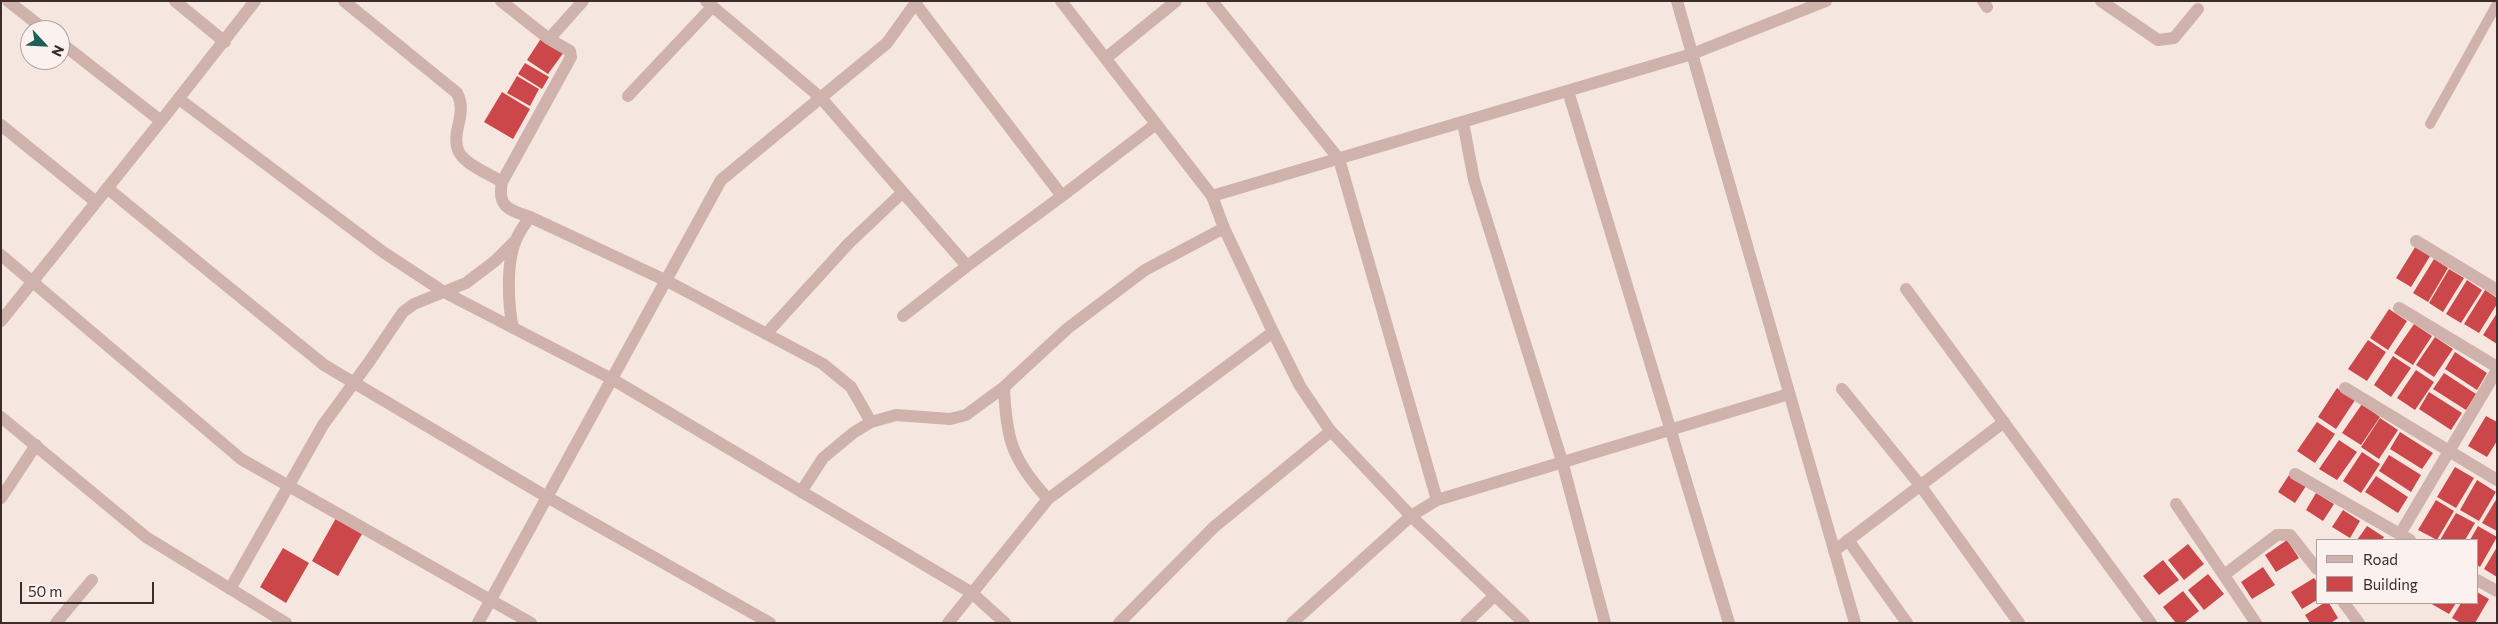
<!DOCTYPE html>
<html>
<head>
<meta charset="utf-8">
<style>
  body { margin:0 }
  #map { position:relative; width:2498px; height:624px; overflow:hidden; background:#f5e6e0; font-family:Commissioner,sans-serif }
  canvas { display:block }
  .frame { position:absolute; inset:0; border:2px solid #3b2b2b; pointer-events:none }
  .legend { position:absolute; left:2316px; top:539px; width:162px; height:65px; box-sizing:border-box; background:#fbf1ee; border:1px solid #aea2a0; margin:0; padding:6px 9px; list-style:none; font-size:15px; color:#3b2b2b }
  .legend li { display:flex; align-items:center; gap:10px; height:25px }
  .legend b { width:25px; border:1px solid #aea2a0 }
  .north { position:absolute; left:20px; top:20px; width:50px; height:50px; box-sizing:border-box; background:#fbf1ee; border:1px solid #aea2a0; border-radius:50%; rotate:115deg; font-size:14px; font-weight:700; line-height:20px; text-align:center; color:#3b2b2b }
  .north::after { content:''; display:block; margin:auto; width:18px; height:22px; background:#1d6053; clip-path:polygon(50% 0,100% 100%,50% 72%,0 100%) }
  .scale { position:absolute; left:20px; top:582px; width:134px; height:22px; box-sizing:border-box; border:2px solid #3b2b2b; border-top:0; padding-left:6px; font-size:15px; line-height:18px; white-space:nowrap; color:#3b2b2b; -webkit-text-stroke:4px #fbf1ee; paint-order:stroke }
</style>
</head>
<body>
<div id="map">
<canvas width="2498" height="624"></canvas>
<div class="frame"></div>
<ul class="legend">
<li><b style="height:6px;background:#ceb2ab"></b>Road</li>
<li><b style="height:14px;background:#cc4749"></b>Building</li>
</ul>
<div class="north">N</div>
<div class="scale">50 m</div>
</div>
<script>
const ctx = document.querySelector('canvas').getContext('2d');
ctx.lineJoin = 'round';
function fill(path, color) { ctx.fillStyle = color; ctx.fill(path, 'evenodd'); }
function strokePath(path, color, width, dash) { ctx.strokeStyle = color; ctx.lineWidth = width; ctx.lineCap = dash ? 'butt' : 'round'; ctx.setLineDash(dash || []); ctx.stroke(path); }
fill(new Path2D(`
  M 542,37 L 564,52 L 548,74 L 527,60 Z
  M 525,63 L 549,77 L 542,89 L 518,74 Z
  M 517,76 L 539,89 L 530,106 L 507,93 Z
  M 502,92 L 530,109 L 513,139 L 484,122 Z
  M 2417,244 L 2432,253 L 2411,287 L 2396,278 Z
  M 2434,259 L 2448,268 L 2428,302 L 2413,293 Z
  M 2449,269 L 2464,278 L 2443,312 L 2429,303 Z
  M 2467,280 L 2482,290 L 2461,323 L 2446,314 Z
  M 2485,290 L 2497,298 L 2497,304 L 2479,333 L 2464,324 Z
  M 2389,309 L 2407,321 L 2388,350 L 2370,338 Z
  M 2497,313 L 2497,344 L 2483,335 Z
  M 2414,324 L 2432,336 L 2413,365 L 2394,353 Z
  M 2435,337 L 2453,349 L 2434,377 L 2416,365 Z
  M 2368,340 L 2386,352 L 2367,381 L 2348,369 Z
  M 2455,352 L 2487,373 L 2477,390 L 2445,369 Z
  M 2393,356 L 2411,368 L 2391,397 L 2374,385 Z
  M 2416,370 L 2434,382 L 2415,410 L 2397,398 Z
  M 2444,373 L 2476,394 L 2466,410 L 2433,389 Z
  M 2337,388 L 2355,400 L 2336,429 L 2318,417 Z
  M 2429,392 L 2462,413 L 2451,430 L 2419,409 Z
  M 2362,404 L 2380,417 L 2361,445 L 2342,433 Z
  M 2486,416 L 2497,422 L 2497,441 L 2487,457 L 2468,446 Z
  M 2380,418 L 2398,430 L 2379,459 L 2361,447 Z
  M 2317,422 L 2335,434 L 2315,463 L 2297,451 Z
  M 2400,432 L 2433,453 L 2422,469 L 2390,449 Z
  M 2339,440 L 2357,452 L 2337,480 L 2319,469 Z
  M 2362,452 L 2380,464 L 2361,493 L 2343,481 Z
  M 2389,455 L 2421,475 L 2411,492 L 2379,471 Z
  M 2455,467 L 2474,478 L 2456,508 L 2437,497 Z
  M 2289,475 L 2306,486 L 2295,503 L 2278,492 Z
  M 2376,476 L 2408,497 L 2398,513 L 2365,492 Z
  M 2477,480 L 2496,492 L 2479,521 L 2460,510 Z
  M 2316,493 L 2334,504 L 2323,521 L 2306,510 Z
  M 2497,498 L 2497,531 L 2482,523 Z
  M 2436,500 L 2454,511 L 2437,540 L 2418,530 Z
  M 2343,510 L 2360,521 L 2350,538 L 2332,527 Z
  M 2456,513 L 2475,523 L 2465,540 L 2440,540 Z
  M 336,518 L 362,534 L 338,576 L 312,561 Z
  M 2367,526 L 2384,537 L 2382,540 L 2357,540 Z
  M 2478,526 L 2497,537 L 2480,567 L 2477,565 L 2477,540 L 2470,540 Z
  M 2287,540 L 2299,558 L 2276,572 L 2265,555 Z
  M 2188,544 L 2204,564 L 2184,580 L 2168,560 Z
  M 2497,547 L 2497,577 L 2484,569 Z
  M 283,548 L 309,563 L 286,603 L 260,587 Z
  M 2163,560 L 2179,580 L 2159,595 L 2143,576 Z
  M 2263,567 L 2275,585 L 2252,599 L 2241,582 Z
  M 2208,574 L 2224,594 L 2204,610 L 2188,590 Z
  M 2314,578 L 2317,582 L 2317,600 L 2302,609 L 2291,592 Z
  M 2183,591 L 2199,611 L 2184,623 L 2176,623 L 2163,607 Z
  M 2477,592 L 2489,599 L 2475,623 L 2461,623 L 2452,618 L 2461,603 L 2477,603 Z
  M 2324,603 L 2329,603 L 2338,618 L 2331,623 L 2310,623 L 2305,615 Z
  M 2430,603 L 2456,603 L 2449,614 Z`), '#cc4749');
strokePath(new Path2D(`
  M 2430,124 L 2497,4`), '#ceb2ab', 10);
strokePath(new Path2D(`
  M 8,1 L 45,30
  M 175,1 L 225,42
  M 344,1 L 457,93 C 468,114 451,131 458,150 C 463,164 490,174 502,182
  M 501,1 L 549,39 L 570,51 L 571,57 L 502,182 C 497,207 509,210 530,217 L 667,281 L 823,364 L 851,387 L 871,422
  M 706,1 L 821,98 L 967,266
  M 1061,1 L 1212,196 L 1224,228 L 1273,332 L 1300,386 L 1329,429 L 1411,516 L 1524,623
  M 1212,1 L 1339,159 L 1437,500
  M 1677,1 L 1855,623
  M 1983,1 L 1987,7
  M 2101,1 L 2158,40 L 2174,38 L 2198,9
  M 915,3 L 1062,196 L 1156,124
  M 549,39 L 583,1
  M 1106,58 L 1176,1
  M 1568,91 L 1729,623
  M 628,96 L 712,7
  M 179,99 L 383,252 L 444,292 L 612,379 L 972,593 L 1005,623
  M 161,121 L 255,1
  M 1463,122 L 1474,180 L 1562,461 L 1605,623
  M 1,125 L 96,202
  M 107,188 L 324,365 L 547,497 L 770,623
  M 1212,196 L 1692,54 L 1826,1
  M 2416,241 L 2497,290
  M 1,255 L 241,459 L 531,623
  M 1906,289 L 2151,623
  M 2399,308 L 2497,367
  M 903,316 L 967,266 L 1062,196
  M 1,321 L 161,121 L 60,42
  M 513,328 C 508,305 506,262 516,240 C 519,232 525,224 530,217
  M 766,334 L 849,243 L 903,192
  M 1004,387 C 1006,439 1012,460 1048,499
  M 2345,388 L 2497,480
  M 1842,389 L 1920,485 L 2019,623
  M 1,417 L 146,537 L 286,623
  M 2295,474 L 2410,540
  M 801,492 L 823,458 L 853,433 L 871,422 L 896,415 L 950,419 L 966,415 L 1004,387 L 1068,328 L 1145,270 L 1224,228
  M 1,498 L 36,445
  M 2176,504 L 2256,623
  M 2400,534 L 2497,370
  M 1848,540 L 1907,623
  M 1834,551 L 2004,422
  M 2224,575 L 2277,535 L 2290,535 L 2317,569
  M 2477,580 L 2497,591
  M 230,589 L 323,425 L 369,362 L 403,312 L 414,304 L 466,283 L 495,261 L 516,240
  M 2344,603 L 2359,623
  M 56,623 L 92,580
  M 478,623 L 721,180 L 887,43 L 917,1
  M 948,623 L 1048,499 L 1273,332
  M 1119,623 L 1214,527 L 1331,431
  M 1292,623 L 1411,516 L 1437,500 L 1789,394
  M 1466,623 L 1494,596`), '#ceb2ab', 12);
</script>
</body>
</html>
